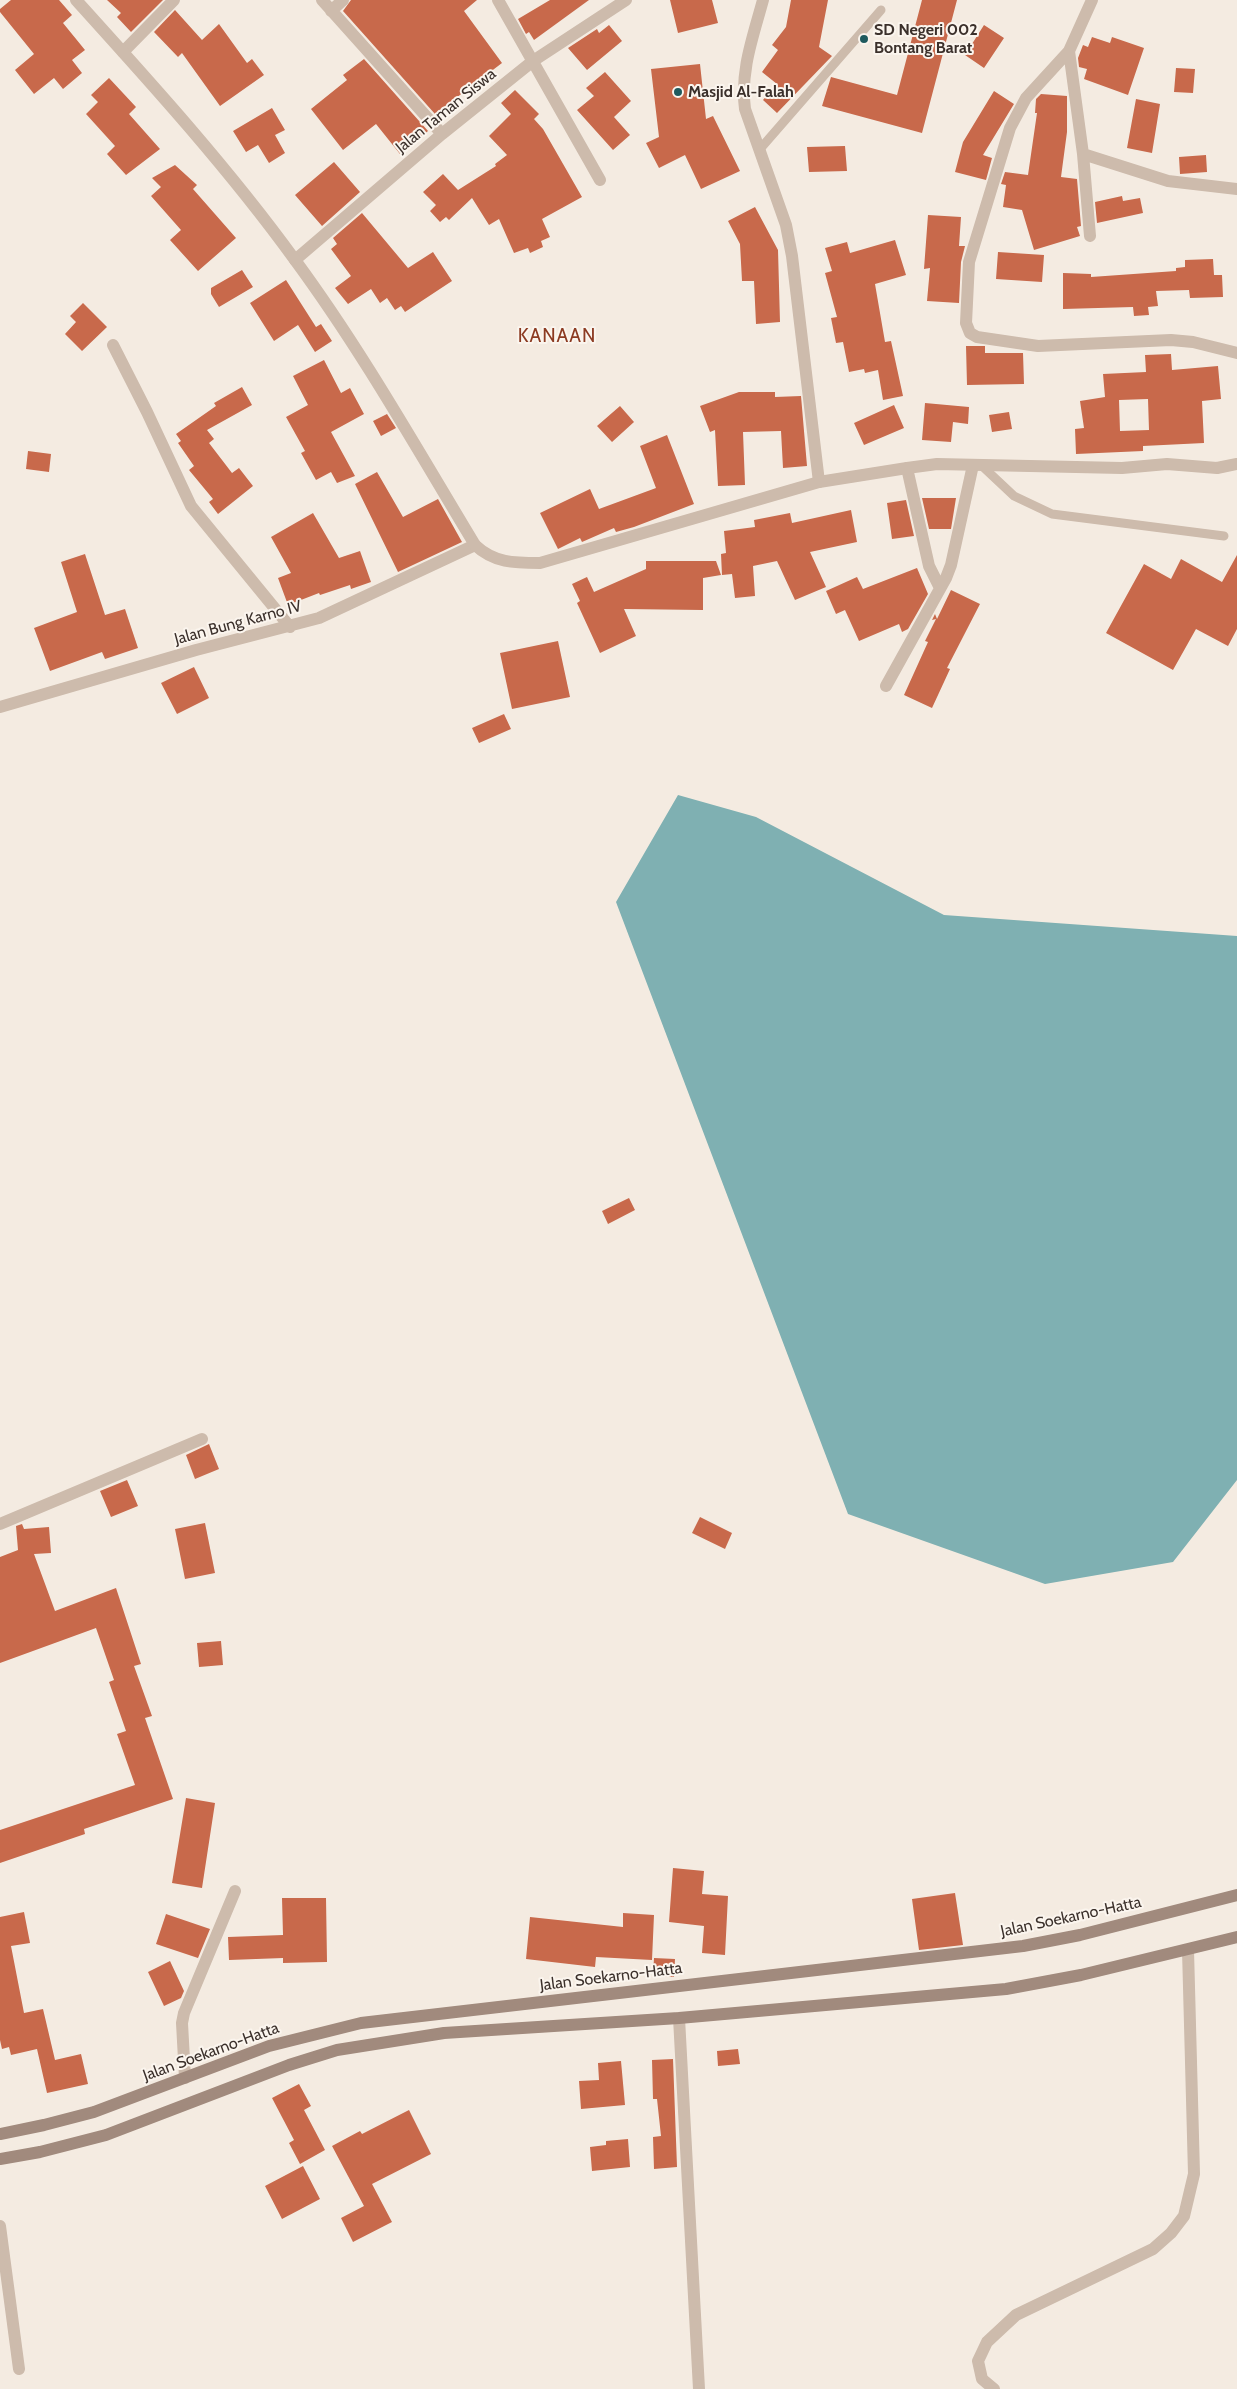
<!DOCTYPE html>
<html>
<head>
<meta charset="utf-8">
<style>
  body { margin:0 }
  canvas { display:block; background:#f4ebe1 }
</style>
</head>
<body>
<canvas width="1237" height="2389"></canvas>
<script>
const ctx = document.querySelector('canvas').getContext('2d');
ctx.lineJoin = 'round';
function fill(path, color) { ctx.fillStyle = color; ctx.fill(path, 'evenodd'); }
function strokePath(path, color, width, dash) { ctx.strokeStyle = color; ctx.lineWidth = width; ctx.lineCap = dash ? 'butt' : 'round'; ctx.setLineDash(dash || []); ctx.stroke(path); }
function label(font, color, halo, rows, align = 'center') {
  ctx.font = font + ' Cabin,sans-serif'; ctx.lineWidth = 4; ctx.setLineDash([]); ctx.textBaseline = 'middle'; ctx.strokeStyle = halo; ctx.fillStyle = color; for (const [text, x, y, turn = 0] of rows) {
    ctx.save(); ctx.translate(x, y); ctx.rotate((+turn || 0) * Math.PI / 180); ctx.textAlign = isNaN(turn) ? turn : align; if (halo) ctx.strokeText(text, 0, 0); ctx.fillText(text, 0, 0); ctx.restore();
  }
}
fill(new Path2D(`
  M 678,795 L 756,817 L 944,915 L 1237,936 L 1237,1480 L 1173,1562 L 1045,1584 L 848,1514 L 616,902 Z`), '#7fb0b2');
fill(new Path2D(`
  M 11,0 L 59,0 L 72,15 L 63,23 L 85,50 L 72,60 L 82,73 L 63,89 L 54,78 L 34,94 L 15,70 L 34,54 L 0,12 L 0,9 Z
  M 107,0 L 163,0 L 131,32 L 117,17 L 121,13 Z
  M 351,0 L 477,0 L 464,11 L 502,63 L 435,114 L 343,11 Z
  M 550,0 L 589,0 L 534,40 L 529,32 L 526,34 L 518,19 Z
  M 670,0 L 712,0 L 718,23 L 678,33 Z
  M 791,0 L 828,0 L 819,47 L 832,56 L 777,113 L 763,100 L 777,84 L 762,72 L 778,50 L 772,45 L 786,27 Z
  M 922,0 L 957,0 L 922,133 L 822,106 L 831,77 L 897,95 Z
  M 175,10 L 202,40 L 219,24 L 247,63 L 252,59 L 264,75 L 220,106 L 182,53 L 178,57 L 154,32 Z
  M 609,25 L 622,41 L 587,70 L 568,48 L 597,29 L 599,33 Z
  M 984,25 L 1004,38 L 984,68 L 965,55 Z
  M 1092,37 L 1110,43 L 1112,37 L 1144,48 L 1128,95 L 1084,79 L 1087,69 L 1079,67 L 1078,58 L 1083,45 L 1088,47 Z
  M 364,59 L 428,131 L 400,154 L 376,124 L 343,150 L 311,109 L 347,80 L 343,75 Z
  M 700,64 L 706,119 L 713,116 L 740,171 L 701,189 L 685,155 L 659,168 L 646,143 L 659,137 L 651,69 Z
  M 1176,68 L 1195,69 L 1193,93 L 1174,92 Z
  M 605,72 L 631,101 L 614,117 L 630,135 L 613,150 L 577,110 L 594,96 L 586,88 Z
  M 109,78 L 136,107 L 129,114 L 160,149 L 126,175 L 107,154 L 115,146 L 86,114 L 98,102 L 91,95 Z
  M 515,90 L 539,114 L 534,119 L 543,129 L 582,197 L 542,219 L 550,237 L 541,241 L 543,247 L 530,253 L 528,248 L 514,253 L 499,219 L 489,225 L 472,198 L 449,220 L 446,217 L 440,222 L 430,211 L 436,205 L 423,192 L 443,174 L 458,190 L 496,166 L 495,164 L 507,155 L 489,136 L 511,114 L 501,103 Z
  M 994,91 L 1014,104 L 983,155 L 992,158 L 986,180 L 955,172 L 963,142 Z
  M 1041,94 L 1067,96 L 1067,132 L 1061,177 L 1077,179 L 1081,226 L 1077,227 L 1080,236 L 1034,250 L 1022,210 L 1003,207 L 1006,185 L 1001,184 L 1005,172 L 1028,175 L 1037,113 L 1035,113 L 1036,99 Z
  M 1136,99 L 1160,104 L 1152,153 L 1127,148 Z
  M 272,108 L 285,130 L 275,135 L 285,153 L 269,163 L 258,145 L 246,152 L 233,131 Z
  M 845,146 L 847,171 L 809,172 L 807,147 Z
  M 1206,155 L 1207,172 L 1180,174 L 1179,157 Z
  M 334,162 L 360,192 L 322,226 L 295,195 Z
  M 175,165 L 197,185 L 193,189 L 236,238 L 198,271 L 170,240 L 181,230 L 151,196 L 161,187 L 152,178 Z
  M 1122,196 L 1123,201 L 1140,198 L 1143,213 L 1097,223 L 1095,202 Z
  M 755,207 L 778,250 L 780,322 L 756,324 L 754,281 L 742,281 L 740,244 L 728,221 Z
  M 362,213 L 408,268 L 433,252 L 452,281 L 405,312 L 401,306 L 395,310 L 387,298 L 380,303 L 371,289 L 348,304 L 335,288 L 351,276 L 331,249 L 337,244 L 333,238 Z
  M 928,215 L 961,217 L 959,246 L 965,246 L 961,262 L 959,303 L 927,301 L 930,268 L 924,269 Z
  M 895,240 L 906,275 L 875,284 L 885,342 L 891,341 L 903,396 L 883,400 L 878,370 L 865,373 L 864,369 L 849,372 L 843,342 L 836,343 L 831,318 L 837,317 L 825,273 L 832,271 L 825,248 L 847,242 L 850,253 Z
  M 998,252 L 1044,255 L 1042,282 L 996,279 Z
  M 1213,259 L 1214,275 L 1222,275 L 1223,297 L 1190,298 L 1189,290 L 1156,291 L 1158,306 L 1148,307 L 1149,315 L 1134,316 L 1133,307 L 1063,309 L 1063,273 L 1091,274 L 1091,277 L 1176,271 L 1176,268 L 1185,267 L 1185,260 Z
  M 242,270 L 253,287 L 219,307 L 211,294 L 211,288 Z
  M 286,280 L 316,327 L 321,324 L 332,341 L 315,352 L 298,325 L 274,341 L 250,303 Z
  M 83,303 L 107,327 L 82,351 L 65,334 L 76,322 L 70,316 Z
  M 966,346 L 985,346 L 985,353 L 1023,353 L 1024,384 L 967,385 Z
  M 1171,354 L 1172,370 L 1218,366 L 1221,399 L 1202,401 L 1204,443 L 1143,446 L 1143,451 L 1076,454 L 1075,429 L 1084,428 L 1080,401 L 1105,397 L 1103,374 L 1146,372 L 1145,355 ZM 1148,399 L 1149,430 L 1120,431 L 1119,400 Z
  M 324,360 L 341,393 L 350,388 L 364,414 L 331,432 L 355,476 L 337,483 L 331,472 L 316,480 L 301,453 L 305,451 L 286,417 L 308,405 L 293,376 Z
  M 242,387 L 252,405 L 207,430 L 214,439 L 209,443 L 232,473 L 239,468 L 253,486 L 218,514 L 209,502 L 213,499 L 189,470 L 194,466 L 178,443 L 181,441 L 176,434 L 216,406 L 214,403 Z
  M 739,392 L 775,392 L 775,397 L 801,396 L 807,466 L 783,468 L 781,431 L 743,432 L 745,485 L 718,486 L 715,430 L 710,432 L 700,406 Z
  M 925,403 L 969,407 L 968,424 L 953,422 L 951,442 L 922,440 Z
  M 894,405 L 904,428 L 864,445 L 854,423 Z
  M 620,406 L 634,422 L 612,442 L 597,426 Z
  M 1009,412 L 1012,429 L 992,432 L 989,415 Z
  M 387,414 L 396,428 L 381,436 L 373,421 Z
  M 667,435 L 694,504 L 634,527 L 616,532 L 614,528 L 582,542 L 580,538 L 558,549 L 540,513 L 590,489 L 599,509 L 656,488 L 640,446 Z
  M 28,451 L 51,454 L 49,472 L 26,469 Z
  M 377,472 L 403,517 L 438,499 L 462,542 L 398,572 L 355,484 Z
  M 922,498 L 956,498 L 951,529 L 929,529 Z
  M 906,500 L 914,536 L 892,539 L 887,503 Z
  M 851,510 L 857,542 L 810,552 L 826,587 L 795,600 L 777,561 L 753,566 L 755,596 L 735,598 L 732,574 L 722,575 L 721,554 L 726,553 L 724,531 L 755,527 L 754,520 L 790,513 L 792,523 Z
  M 313,513 L 339,558 L 360,551 L 371,582 L 351,589 L 350,585 L 320,595 L 319,593 L 288,605 L 278,578 L 291,573 L 271,537 Z
  M 85,554 L 105,615 L 125,609 L 138,648 L 105,659 L 102,652 L 50,671 L 34,628 L 77,612 L 61,562 Z
  M 1237,555 L 1237,629 L 1228,646 L 1196,629 L 1173,670 L 1106,633 L 1144,564 L 1171,579 L 1181,559 L 1222,582 Z
  M 646,561 L 716,561 L 721,575 L 703,578 L 703,610 L 624,609 L 636,636 L 600,653 L 577,603 L 580,601 L 572,584 L 587,577 L 594,592 L 646,569 Z
  M 917,568 L 928,594 L 908,629 L 902,632 L 899,624 L 859,641 L 845,610 L 836,614 L 826,591 L 857,577 L 863,589 Z
  M 951,590 L 980,604 L 947,668 L 950,669 L 932,708 L 904,695 L 928,642 L 925,641 L 936,619 L 932,620 L 935,614 L 937,619 Z
  M 558,641 L 570,697 L 512,709 L 500,653 Z
  M 194,667 L 209,698 L 177,714 L 161,683 Z
  M 504,714 L 511,729 L 479,743 L 472,728 Z
  M 629,1198 L 635,1210 L 608,1224 L 602,1211 Z
  M 209,1444 L 219,1469 L 195,1479 L 186,1455 Z
  M 127,1480 L 138,1506 L 111,1517 L 100,1491 Z
  M 700,1517 L 732,1533 L 725,1549 L 692,1533 Z
  M 205,1523 L 215,1573 L 185,1579 L 175,1529 Z
  M 22,1524 L 24,1529 L 49,1527 L 51,1553 L 34,1554 L 55,1611 L 116,1588 L 141,1664 L 134,1666 L 152,1716 L 145,1718 L 173,1799 L 84,1829 L 85,1834 L 0,1863 L 0,1830 L 135,1785 L 117,1734 L 126,1731 L 109,1682 L 114,1680 L 96,1628 L 0,1663 L 0,1557 L 18,1550 L 16,1526 Z
  M 221,1641 L 223,1665 L 199,1667 L 197,1643 Z
  M 186,1798 L 215,1803 L 202,1888 L 172,1883 Z
  M 673,1868 L 704,1871 L 702,1894 L 728,1896 L 725,1955 L 702,1953 L 704,1926 L 669,1922 Z
  M 955,1893 L 963,1945 L 919,1950 L 912,1899 Z
  M 282,1898 L 326,1898 L 327,1962 L 283,1963 L 283,1958 L 229,1960 L 228,1937 L 283,1935 Z
  M 24,1912 L 30,1943 L 11,1946 L 24,2013 L 43,2009 L 55,2060 L 81,2054 L 88,2084 L 47,2093 L 37,2049 L 11,2055 L 9,2047 L 2,2049 L 0,2040 L 0,1917 Z
  M 623,1913 L 654,1915 L 652,1960 L 596,1957 L 595,1967 L 526,1959 L 530,1917 L 623,1927 Z
  M 166,1914 L 210,1929 L 198,1958 L 156,1944 Z
  M 654,1958 L 675,1959 L 674,1977 L 653,1976 Z
  M 170,1961 L 184,1991 L 181,1998 L 164,2006 L 148,1972 Z
  M 738,2049 L 740,2064 L 718,2066 L 717,2051 Z
  M 673,2059 L 677,2167 L 654,2169 L 653,2137 L 661,2136 L 657,2099 L 653,2099 L 652,2060 Z
  M 621,2061 L 625,2105 L 581,2109 L 579,2081 L 599,2080 L 598,2063 Z
  M 299,2084 L 311,2106 L 304,2110 L 325,2150 L 300,2164 L 289,2143 L 294,2140 L 272,2098 Z
  M 409,2110 L 431,2154 L 372,2184 L 392,2222 L 353,2242 L 341,2218 L 364,2206 L 332,2146 L 360,2131 L 362,2134 Z
  M 628,2139 L 630,2167 L 592,2171 L 590,2147 L 606,2145 L 606,2141 Z
  M 303,2166 L 320,2199 L 282,2219 L 265,2186 Z`), '#c8694b');
strokePath(new Path2D(`
  M 760,149 L 881,10
  M 981,465 L 1014,496 L 1052,514 L 1224,536`), '#cdbbac', 9);
strokePath(new Path2D(`
  M 322,0 L 442,134
  M 498,0 L 600,180
  M 763,0 C 753,37 740,71 745,109 L 786,225 L 792,256 L 819,482
  M 1092,0 L 1069,51 L 1026,98 L 1010,128 L 969,262 L 966,323 L 970,333 L 977,337 L 1038,346 L 1171,340 L 1193,342 L 1237,353
  M 331,11 L 343,0
  M 1069,51 L 1083,154 L 1168,181 L 1237,189
  M 123,52 L 174,0
  M 1083,154 L 1090,236
  M 295,260 L 442,134 L 533,61 L 626,0
  M 113,345 L 147,412 L 191,506 L 290,627
  M 907,468 L 929,566 L 940,588
  M 886,686 L 946,578 L 951,565 L 973,465
  M 0,707 L 196,650 L 319,618 L 475,545
  M 0,1524 L 202,1439
  M 679,2018 L 699,2389
  M 185,2078 L 182,2023 L 184,2013 L 235,1891
  M 0,2226 L 19,2369
  M 994,2389 L 982,2379 L 978,2361 L 987,2342 L 1016,2315 L 1153,2249 L 1171,2233 L 1184,2216 L 1194,2174 L 1188,1950`), '#cdbbac', 12);
strokePath(new Path2D(`
  M 76,0 C 152,84 229,169 295,260 C 362,351 417,449 475,545 C 494,563 514,563 540,563 L 819,482 L 907,468 L 937,464 L 1122,468 L 1167,464 L 1217,468 L 1237,464`), '#cdbbac', 12);
strokePath(new Path2D(`
  M 0,2134 L 44,2125 L 94,2112 L 269,2046 L 361,2023 L 1023,1946 L 1080,1935 L 1237,1895
  M 0,2159 L 40,2152 L 106,2135 L 289,2065 L 337,2050 L 444,2033 L 679,2018 L 1006,1989 L 1081,1975 L 1237,1937`), '#a18a7d', 12);
for (const [x, y, r, color] of [
  [864,39,5,"#1f5a5e"],
  [678,92,5,"#1f5a5e"]
]) { const dot = new Path2D(); dot.arc(x, y, r, 0, 2 * Math.PI); ctx.fillStyle = color; ctx.fill(dot); strokePath(dot, '#fbf5ee', 2); }
label('bold 16px', '#3b302b', '#fbf5ee', [
  ["SD Negeri 002",874,30],
  ["Bontang Barat",874,48],
  ["Masjid Al-Falah",688,92]
], 'left');
label('16px', '#3b302b', '#fbf5ee', [
  ["Jalan Taman Siswa",446,111,-39],
  ["Jalan Bung Karno IV",238,623,-15],
  ["Jalan Soekarno-Hatta",1071,1917,-12],
  ["Jalan Soekarno-Hatta",611,1977,-7],
  ["Jalan Soekarno-Hatta",211,2052,-20]
]);
ctx.letterSpacing = '1px';
label('19px', '#8c3b22', '#fbf5ee', [
  ["KANAAN",557,336]
]);
ctx.letterSpacing = '0px';
</script>
</body>
</html>
